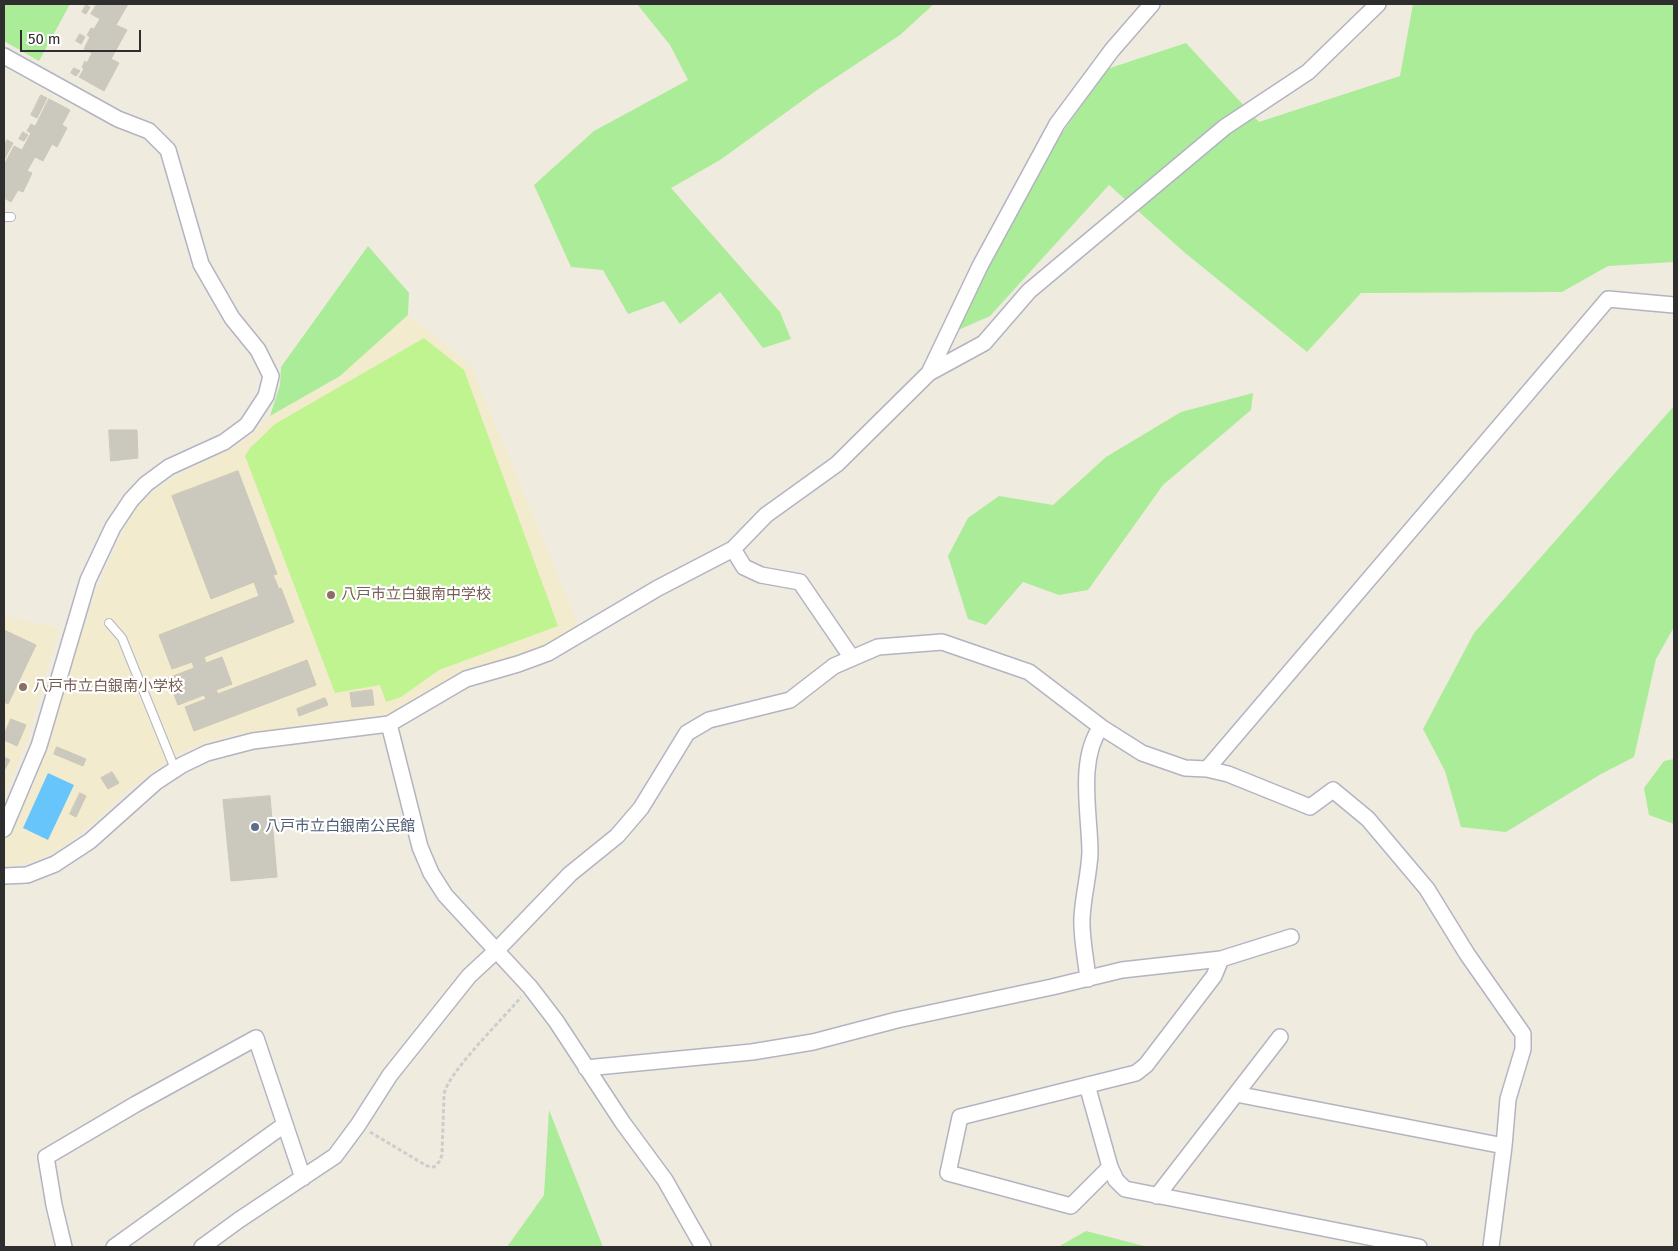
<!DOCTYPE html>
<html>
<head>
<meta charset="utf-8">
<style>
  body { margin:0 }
  #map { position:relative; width:1678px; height:1251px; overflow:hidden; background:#f0ebdf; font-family:"Fira Sans",sans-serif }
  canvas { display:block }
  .frame { position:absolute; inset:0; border:5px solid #2e2e2e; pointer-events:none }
  .scale { position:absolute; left:20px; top:30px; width:121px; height:22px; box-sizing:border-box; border:2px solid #2e2e2e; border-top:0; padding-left:6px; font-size:15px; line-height:18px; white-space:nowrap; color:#2e2e2e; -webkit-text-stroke:4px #fff; paint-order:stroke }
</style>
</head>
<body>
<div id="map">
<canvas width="1678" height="1251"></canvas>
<div class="frame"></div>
<div class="scale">50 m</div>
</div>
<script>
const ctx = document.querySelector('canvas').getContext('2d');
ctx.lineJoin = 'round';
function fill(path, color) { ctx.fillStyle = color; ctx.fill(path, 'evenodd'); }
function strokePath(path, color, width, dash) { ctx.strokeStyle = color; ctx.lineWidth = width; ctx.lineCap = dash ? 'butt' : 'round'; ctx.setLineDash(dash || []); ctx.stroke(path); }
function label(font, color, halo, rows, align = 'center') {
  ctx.font = font + ' "Fira Sans","Noto Sans JP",sans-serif'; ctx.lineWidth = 4.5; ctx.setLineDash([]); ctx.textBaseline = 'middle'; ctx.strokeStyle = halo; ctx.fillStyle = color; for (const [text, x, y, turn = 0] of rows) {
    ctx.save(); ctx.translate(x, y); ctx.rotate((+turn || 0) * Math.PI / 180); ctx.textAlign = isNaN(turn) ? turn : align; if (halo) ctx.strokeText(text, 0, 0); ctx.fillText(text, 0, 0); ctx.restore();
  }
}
fill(new Path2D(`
  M 408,315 L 471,366 L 580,628 L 544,649 L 396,713 L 230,735 L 199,745 L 180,753 L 159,766 L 121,797 L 79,835 L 55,852 L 34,861 L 7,867 L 4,865 L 4,844 L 52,732 L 85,620 L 105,570 L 127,523 L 140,503 L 158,488 L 175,477 L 229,450 L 247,439 L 270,416 L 340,376 Z
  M 4,616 L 59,628 L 25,747 L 4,795 Z`), '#f3ebcd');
fill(new Path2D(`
  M 5,4 L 70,4 L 39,61 L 4,41 Z
  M 637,4 L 934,4 L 900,35 L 817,90 L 720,160 L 671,188 L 780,312 L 791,339 L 763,348 L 720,292 L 680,324 L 664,301 L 628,314 L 603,270 L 571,267 L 534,185 L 594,131 L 688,80 L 670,45 Z
  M 1413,4 L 1674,4 L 1674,262 L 1608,266 L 1562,292 L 1361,293 L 1307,352 L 1184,252 L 1109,185 L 990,316 L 954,332 L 1053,146 L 1107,69 L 1186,43 L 1259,122 L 1400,76 Z
  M 368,246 L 409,293 L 408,315 L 340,376 L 270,416 L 280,385 L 281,367 Z
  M 1253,393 L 1251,410 L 1163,485 L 1088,590 L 1059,595 L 1023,582 L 986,625 L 968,619 L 948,556 L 968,518 L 999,496 L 1053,505 L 1106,457 L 1181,412 Z
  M 1674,406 L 1674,627 L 1656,659 L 1634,757 L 1601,774 L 1506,832 L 1461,827 L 1445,771 L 1423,729 L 1474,633 Z
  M 1674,759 L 1674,824 L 1649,815 L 1644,788 L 1664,761 Z
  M 549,1110 L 603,1247 L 507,1247 L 544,1195 Z
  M 1086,1231 L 1148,1247 L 1058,1247 Z`), '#aaec97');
fill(new Path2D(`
  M 424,338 L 464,370 L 558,626 L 439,670 L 401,697 L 386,702 L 380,685 L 335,693 L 245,456 L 250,448 L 275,424 Z`), '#bff491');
fill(new Path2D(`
  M 48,773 L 74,785 L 48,840 L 23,828 Z`), '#68c5fc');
const building = new Path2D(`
  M 97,4 L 128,4 L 116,25 L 127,30 L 111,59 L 119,63 L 104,91 L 79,77 L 84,69 L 82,67 L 85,61 L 87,63 L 92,53 L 84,49 L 90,37 L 87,35 L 91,28 L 94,29 L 100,19 L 91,14 Z
  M 86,5 L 90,7 L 86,14 L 82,12 Z
  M 80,34 L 85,37 L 81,44 L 76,41 Z
  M 74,68 L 80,71 L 76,76 L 71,73 Z
  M 41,95 L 47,98 L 37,118 L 31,115 Z
  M 49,99 L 70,110 L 62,125 L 67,128 L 57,147 L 52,144 L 43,161 L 35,157 L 27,171 L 32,173 L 23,192 L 18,190 L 11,202 L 4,198 L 4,165 L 14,146 L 22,150 L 31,133 L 27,131 L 31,124 L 35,126 Z
  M 23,132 L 28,135 L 24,141 L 19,139 Z
  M 7,140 L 13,143 L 4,160 L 4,147 Z
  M 109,430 L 137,430 L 138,458 L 111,461 Z
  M 238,471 L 277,574 L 273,575 L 279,589 L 281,588 L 294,622 L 204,657 L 206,663 L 222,657 L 232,684 L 216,690 L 218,694 L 307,660 L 316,685 L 194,731 L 185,707 L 206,699 L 204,695 L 178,705 L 168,678 L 194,668 L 192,662 L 172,669 L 159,635 L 259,596 L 254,582 L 211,599 L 172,496 Z
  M 4,630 L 36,645 L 8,704 L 4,702 Z
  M 372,690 L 374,705 L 352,707 L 350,693 Z
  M 325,698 L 328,705 L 299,716 L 297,709 Z
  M 11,719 L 26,725 L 17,746 L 4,740 L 4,735 Z
  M 57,747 L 86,759 L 83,766 L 54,754 Z
  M 4,757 L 10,760 L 5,769 L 4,768 Z
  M 112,772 L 119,783 L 108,789 L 101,778 Z
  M 80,793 L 86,796 L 76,817 L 70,814 Z
  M 270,796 L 277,877 L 231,881 L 223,800 Z`);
fill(building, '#cbc9bd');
strokePath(building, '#ccc7b8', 1);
const service = new Path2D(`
  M 4,217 L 11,217
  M 109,623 L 122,638 L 175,769`);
const minor = new Path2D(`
  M 4,56 L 118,119 L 149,131 L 168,150 L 201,264 L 232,318 L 258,350 L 271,376 L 266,396 L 247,425 L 224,442 L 169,467 L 146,484 L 131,500 L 113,527 L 88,580 L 39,746 L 4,829
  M 929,373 L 984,343 L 1029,291 L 1225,127 L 1308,72 L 1378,4
  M 733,549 L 744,567 L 761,575 L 800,582 L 852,658
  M 389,724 L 466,679 L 518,664 L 548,653 L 658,588 L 733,549 L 766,515 L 837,464 L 929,373 L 980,266 L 1057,124 L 1112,50 L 1152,4
  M 1207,769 L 1608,299 L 1674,305
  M 4,876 L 27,875 L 55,864 L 90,841 L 156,782 L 182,765 L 207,753 L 253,741 L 389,724 L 420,847 L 431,873 L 445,895 L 530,987 L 556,1021 L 623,1123 L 665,1180 L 703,1247
  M 1088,979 C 1086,959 1081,937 1082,918 C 1083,896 1089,875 1090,853 C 1090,815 1077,760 1101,727
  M 586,1068 L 752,1052 L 813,1042 L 897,1020 L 1052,987 L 1122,970 L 1221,959 L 1291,937
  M 1087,1085 L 1110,1167 L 1116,1180 L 1125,1189 L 1419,1247
  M 1236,1094 L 1504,1146
  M 1110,1167 L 1071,1206 L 948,1173 L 960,1117 L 1136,1073 L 1146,1065 L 1214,976 L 1221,959
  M 1157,1196 L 1280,1037
  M 64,1247 L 54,1205 L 46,1157 L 136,1104 L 256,1038 L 303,1178
  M 114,1247 L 284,1125
  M 202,1247 L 239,1220 L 335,1156 L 358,1125 L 390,1075 L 469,976 L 496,951 L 570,874 L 617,836 L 641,808 L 687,733 L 709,720 L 790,700 L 834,666 L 878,647 L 942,642 L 1029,672 L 1101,727 L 1142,753 L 1185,768 L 1207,769 L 1228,774 L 1310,807 L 1333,790 L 1368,819 L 1427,889 L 1467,954 L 1523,1034 L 1523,1049 L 1508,1099 L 1504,1146 L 1491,1247`);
strokePath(service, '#b3b4c2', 10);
strokePath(minor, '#b3b4c2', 18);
strokePath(new Path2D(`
  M 370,1132 L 427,1166 L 434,1167 L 439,1162 L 442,1155 L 444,1094 C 449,1071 504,1018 521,997`), '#cdcdcd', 3, [4, 2.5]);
strokePath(service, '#fff', 8);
strokePath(minor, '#fff', 15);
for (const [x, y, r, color] of [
  [331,595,5,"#8d6e63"],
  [23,687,5,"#8d6e63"],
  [255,827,5,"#5c6f8a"]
]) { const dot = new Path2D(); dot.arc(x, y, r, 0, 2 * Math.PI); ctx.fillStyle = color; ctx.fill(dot); strokePath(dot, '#fff', 2); }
label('15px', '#785e54', '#fff', [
  ["八戸市立白銀南中学校",341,595],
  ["八戸市立白銀南小学校",33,687]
], 'left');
label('15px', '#4e5e75', '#fff', [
  ["八戸市立白銀南公民館",265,827]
], 'left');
</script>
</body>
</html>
